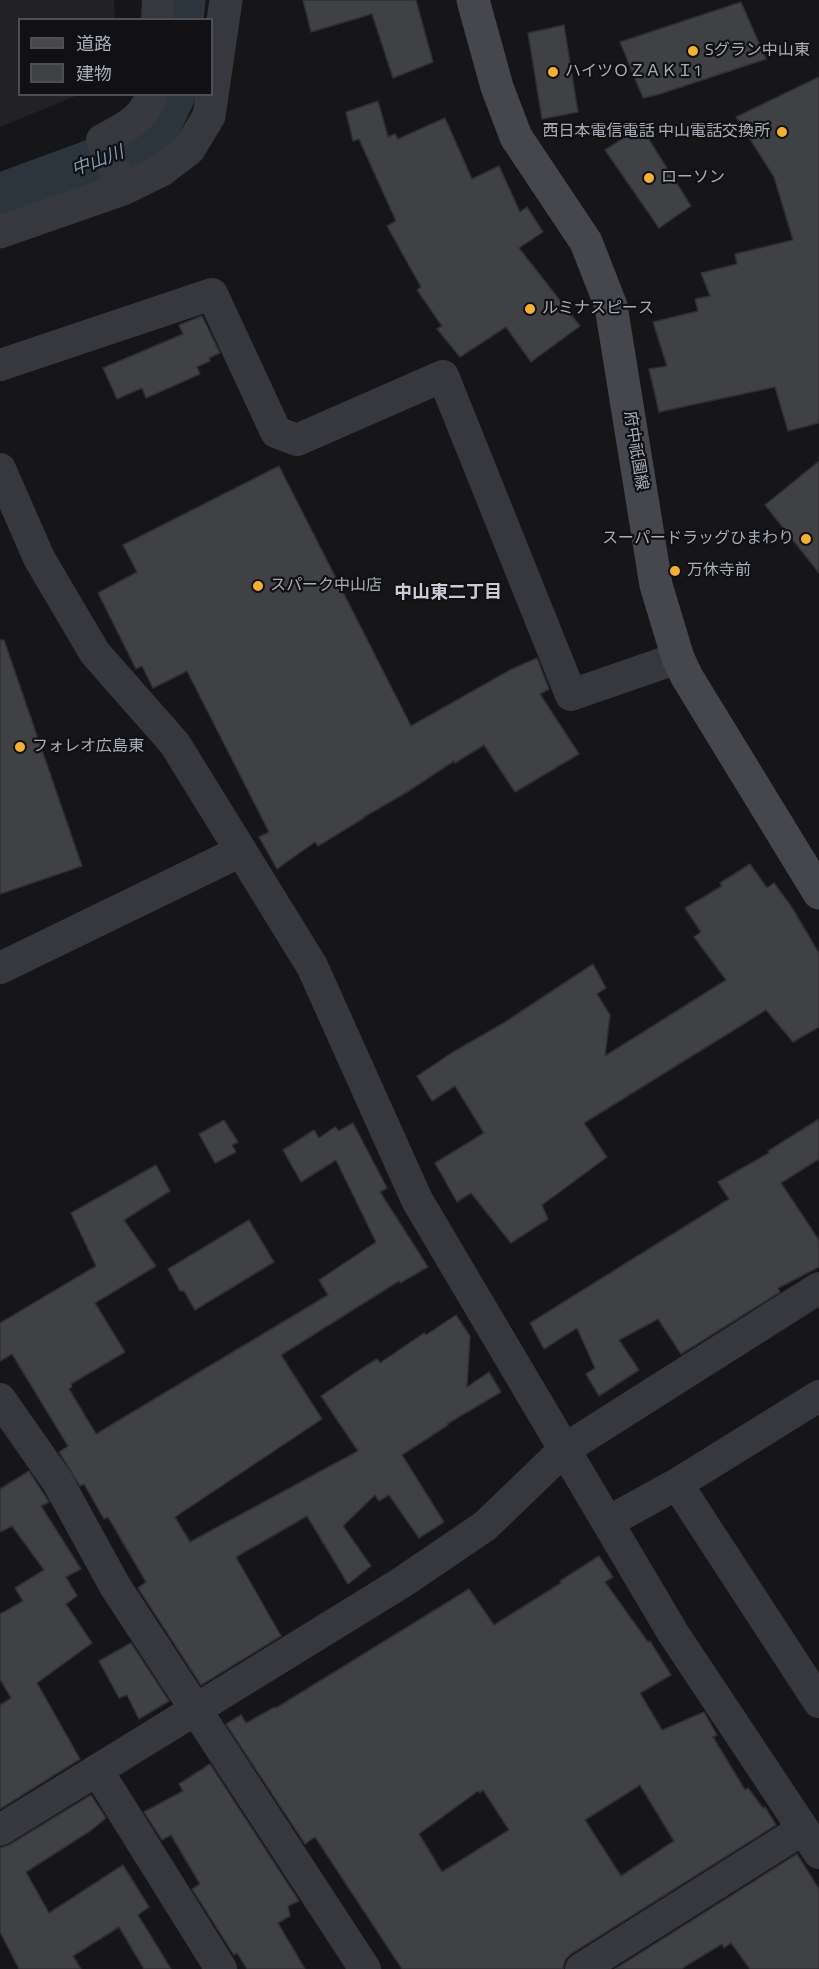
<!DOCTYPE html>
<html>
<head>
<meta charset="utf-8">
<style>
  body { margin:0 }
  #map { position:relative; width:819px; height:1969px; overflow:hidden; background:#161618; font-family:"Titillium Web","Noto Sans JP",sans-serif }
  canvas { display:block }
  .legend { position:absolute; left:18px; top:18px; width:195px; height:78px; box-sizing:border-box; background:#111113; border:2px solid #4d4f55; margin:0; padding:8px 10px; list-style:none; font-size:18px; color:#a8adb8 }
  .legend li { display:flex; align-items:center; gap:12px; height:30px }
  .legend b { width:30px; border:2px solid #4d4f55 }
</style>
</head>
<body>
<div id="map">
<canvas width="819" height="1969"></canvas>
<ul class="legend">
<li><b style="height:8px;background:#45474d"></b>道路</li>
<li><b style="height:16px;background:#404145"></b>建物</li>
</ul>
</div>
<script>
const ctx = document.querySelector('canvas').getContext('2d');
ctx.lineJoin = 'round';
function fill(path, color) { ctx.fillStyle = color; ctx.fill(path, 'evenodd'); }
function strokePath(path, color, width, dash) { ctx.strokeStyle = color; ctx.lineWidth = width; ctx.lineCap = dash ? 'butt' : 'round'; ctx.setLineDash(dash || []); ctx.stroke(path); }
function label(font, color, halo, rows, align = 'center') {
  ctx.font = font + ' "Titillium Web","Noto Sans JP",sans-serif'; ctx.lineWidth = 4.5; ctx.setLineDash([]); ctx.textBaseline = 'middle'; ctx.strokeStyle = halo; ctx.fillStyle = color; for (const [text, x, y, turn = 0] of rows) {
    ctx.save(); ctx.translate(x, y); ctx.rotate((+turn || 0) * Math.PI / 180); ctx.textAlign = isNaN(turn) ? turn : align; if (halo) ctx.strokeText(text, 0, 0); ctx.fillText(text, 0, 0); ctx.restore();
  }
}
fill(new Path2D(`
  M 0,0 L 114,0 L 115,19 L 20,20 L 20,94 L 78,95 L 0,127 Z`), '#222225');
strokePath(new Path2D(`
  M 178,20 L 180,0
  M 0,199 L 128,152 L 150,136 L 170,94`), '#2c353c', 51);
const building = new Path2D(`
  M 303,0 L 416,0 L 433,62 L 393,78 L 372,14 L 311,32 Z
  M 741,2 L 766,59 L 660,94 L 643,98 L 620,42 Z
  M 564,25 L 578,112 L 542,119 L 528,33 Z
  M 819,77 L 819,423 L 788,431 L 775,387 L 659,412 L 649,369 L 667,366 L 653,322 L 698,311 L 695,299 L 710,296 L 701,273 L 737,264 L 735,254 L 793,240 L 774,177 L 736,117 Z
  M 378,101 L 388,137 L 395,134 L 398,139 L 445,118 L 472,179 L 499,166 L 520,212 L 527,207 L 543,232 L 519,248 L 580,326 L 531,362 L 506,327 L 460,357 L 437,329 L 442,326 L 417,290 L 421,287 L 387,226 L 396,221 L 359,139 L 353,141 L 346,112 Z
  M 641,127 L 691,206 L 659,228 L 605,150 Z
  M 202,316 L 220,353 L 209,358 L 210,361 L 197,367 L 200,374 L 146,398 L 142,388 L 117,399 L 103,368 L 183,334 L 179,325 Z
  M 819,461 L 819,573 L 765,505 Z
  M 279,466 L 411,726 L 510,670 L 537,658 L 549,689 L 540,694 L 579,754 L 515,792 L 484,745 L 455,763 L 454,761 L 407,792 L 364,817 L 364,818 L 318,846 L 315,842 L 277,869 L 259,837 L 269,832 L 187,671 L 153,688 L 142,666 L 136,669 L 98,593 L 137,572 L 123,545 Z
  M 0,640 L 4,640 L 82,866 L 0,894 Z
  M 750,864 L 767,888 L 774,883 L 791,906 L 819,953 L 819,1027 L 793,1042 L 766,1010 L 584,1123 L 607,1157 L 542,1205 L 548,1219 L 511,1243 L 471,1193 L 457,1202 L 435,1163 L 484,1133 L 455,1086 L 432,1101 L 417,1076 L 453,1052 L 502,1024 L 593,964 L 606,988 L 597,994 L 610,1015 L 605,1056 L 726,980 L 694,937 L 701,932 L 685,908 L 722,886 L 720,883 Z
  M 819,1119 L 819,1159 L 781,1183 L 819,1240 L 819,1267 L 778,1288 L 780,1292 L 681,1354 L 658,1319 L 619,1340 L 639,1370 L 599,1396 L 586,1374 L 595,1368 L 577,1328 L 544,1349 L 530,1323 L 729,1199 L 718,1182 L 769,1153 L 768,1151 Z
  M 224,1120 L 238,1142 L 232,1145 L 236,1152 L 215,1163 L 199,1134 Z
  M 353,1123 L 387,1188 L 380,1192 L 428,1267 L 400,1283 L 399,1281 L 281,1355 L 322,1419 L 175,1517 L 190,1542 L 358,1451 L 321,1396 L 365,1366 L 377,1359 L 380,1363 L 424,1333 L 426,1335 L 456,1315 L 470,1336 L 467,1387 L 489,1372 L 501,1392 L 447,1424 L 448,1425 L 402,1455 L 444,1522 L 419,1538 L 389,1495 L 379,1501 L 375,1495 L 343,1526 L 371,1566 L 348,1584 L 307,1516 L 236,1557 L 281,1636 L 201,1685 L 138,1588 L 146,1582 L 108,1517 L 104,1519 L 84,1484 L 80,1486 L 59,1452 L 68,1446 L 12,1354 L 0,1361 L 0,1323 L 96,1266 L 71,1213 L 156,1165 L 170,1191 L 124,1220 L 156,1266 L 95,1303 L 125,1352 L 71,1384 L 72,1387 L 69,1389 L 96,1434 L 328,1295 L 319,1280 L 376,1242 L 336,1160 L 301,1182 L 283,1150 L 314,1130 L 319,1138 L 335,1127 L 339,1131 Z
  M 249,1220 L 274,1262 L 195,1310 L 184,1291 L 180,1291 L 168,1269 Z
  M 29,1471 L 49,1502 L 41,1506 L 81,1569 L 66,1577 L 77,1596 L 66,1604 L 92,1643 L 37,1683 L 80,1759 L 0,1809 L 0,1705 L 11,1698 L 0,1679 L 0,1614 L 23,1601 L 15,1588 L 44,1570 L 12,1526 L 0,1532 L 0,1489 Z
  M 599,1556 L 613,1577 L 605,1582 L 648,1642 L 650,1641 L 671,1675 L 640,1693 L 662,1730 L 704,1712 L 717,1735 L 713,1737 L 745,1790 L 748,1788 L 763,1808 L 765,1807 L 776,1825 L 571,1954 L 565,1960 L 563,1969 L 402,1969 L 315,1837 L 305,1844 L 226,1724 L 241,1715 L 246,1723 L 275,1707 L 276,1708 L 469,1589 L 494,1625 L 561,1583 L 560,1581 ZM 640,1785 L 674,1841 L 621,1876 L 585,1820 ZM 483,1790 L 509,1830 L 442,1872 L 419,1834 L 478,1791 L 480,1793 Z
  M 131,1643 L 169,1701 L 139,1719 L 127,1695 L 119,1698 L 99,1661 Z
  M 210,1764 L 299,1901 L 288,1906 L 290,1916 L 278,1923 L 305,1969 L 247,1969 L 237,1953 L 234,1955 L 192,1889 L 200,1884 L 171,1835 L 162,1840 L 144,1812 L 183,1791 L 179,1784 Z
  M 91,1795 L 106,1818 L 90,1831 L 26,1872 L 49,1913 L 123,1865 L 149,1907 L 138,1915 L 171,1969 L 144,1969 L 119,1927 L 73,1956 L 81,1969 L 19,1969 L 0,1932 L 0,1848 L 9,1845 Z
  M 797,1854 L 819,1889 L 819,1969 L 750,1969 L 731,1943 L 724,1948 L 722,1944 L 681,1969 L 615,1969 Z`);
fill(building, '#404145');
strokePath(building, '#303034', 1.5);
strokePath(new Path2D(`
  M 157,20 L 158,0
  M 123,189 L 102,140 C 122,129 146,119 151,94
  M 0,365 L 212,294 L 276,432 L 297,440 L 443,376 L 571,695 L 678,658
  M 0,469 L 39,558 L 95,653 L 175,744 L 312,966 L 417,1200 L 673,1633 L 819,1853
  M 0,968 L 241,851
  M 0,1399 L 58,1482 L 115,1586 L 365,1969
  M 677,1484 L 819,1702
  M 608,1522 L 677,1484 L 819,1396
  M 97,1770 L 221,1969
  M 0,1830 L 401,1583 L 485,1526 L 565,1449 L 819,1288
  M 581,1969 L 803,1829`), '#37383d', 32);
strokePath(new Path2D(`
  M 0,232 L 123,189 L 160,171 L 189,149 L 209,116 L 226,0`), '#37383d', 33);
strokePath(new Path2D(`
  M 473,0 L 497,87 L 516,137 L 586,242 L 611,306 L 656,585 L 678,658 L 687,677 L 819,893`), '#45474d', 33);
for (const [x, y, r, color] of [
  [693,51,6,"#f2b134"],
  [553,72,6,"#f2b134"],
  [782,132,6,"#f2b134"],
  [649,178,6,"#f2b134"],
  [530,309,6,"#f2b134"],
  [806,539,6,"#f2b134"],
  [675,571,6,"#f2b134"],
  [258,586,6,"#f2b134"],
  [20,747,6,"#f2b134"]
]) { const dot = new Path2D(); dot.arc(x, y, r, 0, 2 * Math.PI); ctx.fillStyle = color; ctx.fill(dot); strokePath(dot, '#111113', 2); }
label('16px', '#a8adb8', '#111113', [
  ["Sグラン中山東",705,51],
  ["ハイツＯＺＡＫＩ1",565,72],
  ["西日本電信電話 中山電話交換所",770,132,"right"],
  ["ローソン",661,178],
  ["ルミナスピース",542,309],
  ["スーパードラッグひまわり",794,539,"right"],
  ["万休寺前",687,571],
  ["スパーク中山店",270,586],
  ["フォレオ広島東",32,747]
], 'left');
label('16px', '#a8adb8', '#111113', [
  ["府中祇園線",635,451,81]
]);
label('italic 18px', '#7f9bb3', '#111113', [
  ["中山川",98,162,-21]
]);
label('bold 18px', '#c9ccd4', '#111113', [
  ["中山東二丁目",448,594]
]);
</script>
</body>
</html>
